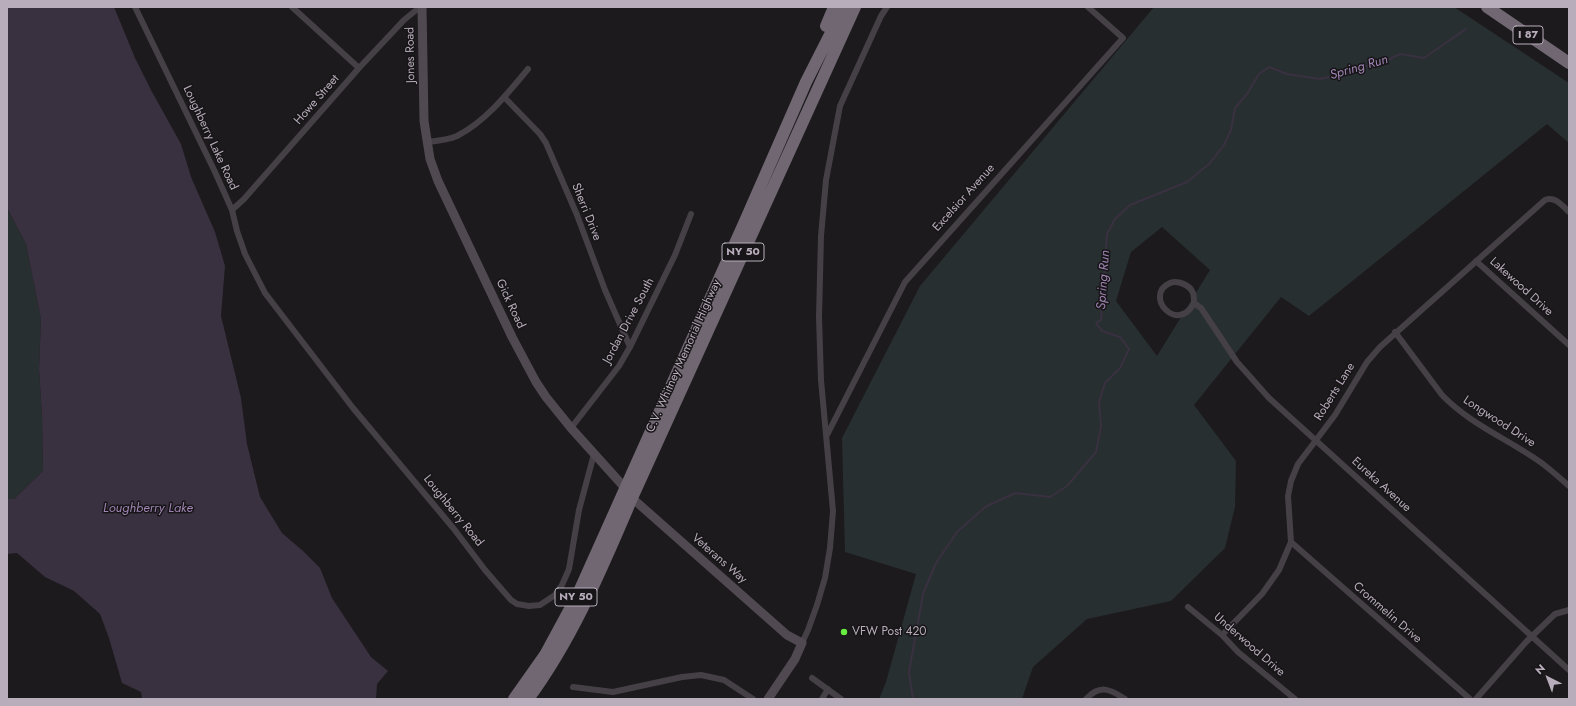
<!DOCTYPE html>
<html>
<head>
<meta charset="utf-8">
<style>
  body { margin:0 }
  #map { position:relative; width:1576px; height:706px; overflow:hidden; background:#1c1a1c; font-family:Jost,sans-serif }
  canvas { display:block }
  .frame { position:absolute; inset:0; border:8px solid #b8adbb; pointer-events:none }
  .north { position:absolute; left:1528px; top:658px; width:40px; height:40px; -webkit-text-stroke:3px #171517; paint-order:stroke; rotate:318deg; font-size:11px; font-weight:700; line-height:16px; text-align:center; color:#b8adbb }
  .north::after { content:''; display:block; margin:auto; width:14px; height:18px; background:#b8adbb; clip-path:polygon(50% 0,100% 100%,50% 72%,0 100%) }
</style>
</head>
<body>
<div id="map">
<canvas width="1576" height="706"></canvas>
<div class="frame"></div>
<div class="north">N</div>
</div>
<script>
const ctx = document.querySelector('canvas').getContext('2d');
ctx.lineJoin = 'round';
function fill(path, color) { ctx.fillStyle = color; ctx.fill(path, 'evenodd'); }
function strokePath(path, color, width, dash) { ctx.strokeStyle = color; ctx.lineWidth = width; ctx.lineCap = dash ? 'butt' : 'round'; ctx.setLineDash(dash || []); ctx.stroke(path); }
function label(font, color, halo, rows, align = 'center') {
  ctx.font = font + ' Jost,sans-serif'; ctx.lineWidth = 3; ctx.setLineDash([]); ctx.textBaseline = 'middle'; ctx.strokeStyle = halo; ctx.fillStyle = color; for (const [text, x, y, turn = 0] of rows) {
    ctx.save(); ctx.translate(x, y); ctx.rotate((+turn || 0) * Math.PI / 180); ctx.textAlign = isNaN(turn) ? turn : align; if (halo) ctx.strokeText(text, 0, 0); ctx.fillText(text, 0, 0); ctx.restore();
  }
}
fill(new Path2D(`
  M 1154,7 L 1454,7 L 1569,83 L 1569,143 L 1547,124 L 1309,316 L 1281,297 L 1194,405 L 1236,461 L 1235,507 L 1225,548 L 1171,601 L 1087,619 L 1033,667 L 1022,699 L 879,699 L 886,682 L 916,574 L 845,552 L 842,438 L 920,286 ZM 1162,227 L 1210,270 L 1157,356 L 1116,301 L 1131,252 Z
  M 7,208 L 26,244 L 41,319 L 39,369 L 42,416 L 43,471 L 14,499 L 7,499 Z`), '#282f31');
fill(new Path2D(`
  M 7,7 L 114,7 L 135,58 L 151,90 L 181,144 L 191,177 L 215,232 L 225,266 L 221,316 L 241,398 L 247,444 L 260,497 L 282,533 L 303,551 L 320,568 L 332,598 L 371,657 L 388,671 L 377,684 L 376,699 L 142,699 L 141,692 L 122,683 L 109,638 L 100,614 L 74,591 L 45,577 L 17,553 L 7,554 L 7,499 L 14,499 L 43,471 L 42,416 L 39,369 L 41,319 L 26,244 L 7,208 Z`), '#393040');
strokePath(new Path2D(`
  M 913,699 L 909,672 L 923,594 L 936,563 L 957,532 L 985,507 L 1015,493 L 1050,497 L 1067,486 L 1096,452 L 1101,426 L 1099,402 L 1105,383 L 1120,368 L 1129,349 L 1120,337 L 1102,331 L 1096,323 L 1101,320 L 1107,234 L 1115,219 L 1130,205 L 1187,182 L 1209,164 L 1224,145 L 1231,130 L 1235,108 L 1247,94 L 1259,74 L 1269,67 L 1287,74 L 1320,79 L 1343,74 L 1359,67 L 1380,64 L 1400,54 L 1424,58 L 1466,29`), '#393040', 2);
strokePath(new Path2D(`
  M 135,7 L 215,172 L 232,210 L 237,231 L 245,254 L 265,293 L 353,408 L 454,529 L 485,570 L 511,600 L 517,604 L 529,606 L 540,605 L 555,595 L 562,585 L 569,569 L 579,510 L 594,454
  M 292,7 L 359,68
  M 505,98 L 540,134 L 546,143 L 577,215 L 605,290 L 630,347
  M 427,142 C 437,141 448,140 457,136 C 486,121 508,93 528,69
  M 232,210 L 244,199 L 359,68 L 404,20 L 420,7
  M 1476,261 L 1569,345
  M 1194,303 C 1177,335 1143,295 1170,283 C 1178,280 1190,285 1193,293 C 1194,296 1194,300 1194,303 L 1201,308 L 1237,362 L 1269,398 L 1569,670
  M 1395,332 L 1442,395 C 1471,425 1510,440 1543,464 C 1552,471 1560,478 1569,486
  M 571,428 L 619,366 L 630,347 L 675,255 L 691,214
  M 827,435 L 905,282 L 1123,38 L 1088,7
  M 1291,542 L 1470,699
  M 1188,607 L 1222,635 L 1238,652 L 1295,699
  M 1222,635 L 1262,594 L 1279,570 L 1291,542 L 1288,496 L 1291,481 L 1298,464 L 1335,415 L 1367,362 L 1380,347 L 1545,200 C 1555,196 1562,205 1569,212
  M 802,643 L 808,630 L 817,605 L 825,578 L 830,548 L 833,511 L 821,380 L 819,317 L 821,236 L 826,180 L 840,106 L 881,16 L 887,7
  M 812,678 L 841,699
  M 573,687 L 613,692 L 682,677 L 701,675 L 724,680 L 753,699
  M 822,699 L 828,689
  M 1086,699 C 1100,684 1110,689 1125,699
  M 1476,699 L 1526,642 L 1555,614 L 1569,610`), '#454046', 6);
strokePath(new Path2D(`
  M 422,7 L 424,121 L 430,159 L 438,181 L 512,337 L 536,382 L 546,397 L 571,428 L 625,488 L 632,498 L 787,635 L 802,643 L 795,659 L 768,699`), '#504951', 9);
strokePath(new Path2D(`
  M 1487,7 L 1569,63
  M 826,26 L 834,7
  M 514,699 L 545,655 L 578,594 L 746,219 L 806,82 L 844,7
  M 528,699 C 573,638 602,568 632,498 L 855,7`), '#706772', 12);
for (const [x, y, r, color] of [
  [844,632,4,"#69ec41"]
]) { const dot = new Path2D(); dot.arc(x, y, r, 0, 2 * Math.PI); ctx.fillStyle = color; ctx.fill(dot); strokePath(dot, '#171517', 1.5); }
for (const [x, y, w] of [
  [1528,35,30],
  [743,252,42],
  [576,597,42]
]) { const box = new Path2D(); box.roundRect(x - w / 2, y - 9, w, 18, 3); ctx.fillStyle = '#171517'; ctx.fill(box); strokePath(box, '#b8adbb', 1); }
label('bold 11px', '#b8adbb', null, [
  ["I 87",1528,35],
  ["NY 50",743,252],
  ["NY 50",576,597]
]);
label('12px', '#b8adbb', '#171517', [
  ["Jones Road",411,55,-91],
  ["Howe Street",317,100,-49],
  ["Loughberry Lake Road",210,138,65],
  ["Excelsior Avenue",964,198,-48],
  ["Sherri Drive",586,212,68],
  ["Lakewood Drive",1521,287,42],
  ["Gick Road",510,304,65],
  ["Jordan Drive South",629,321,-62],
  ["C.V. Whitney Memorial Highway",684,356,-66],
  ["Roberts Lane",1335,392,-58],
  ["Longwood Drive",1499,422,33],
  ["Eureka Avenue",1381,485,42],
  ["Loughberry Road",453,511,51],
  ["Veterans Way",719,559,41],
  ["Crommelin Drive",1387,613,41],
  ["Underwood Drive",1249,645,41]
]);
label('12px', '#b8adbb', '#171517', [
  ["VFW Post 420",852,632]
], 'left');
label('italic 13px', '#a085b4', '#171517', [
  ["Spring Run",1359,68,-16],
  ["Spring Run",1104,280,-86],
  ["Loughberry Lake",148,509]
]);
</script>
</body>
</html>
